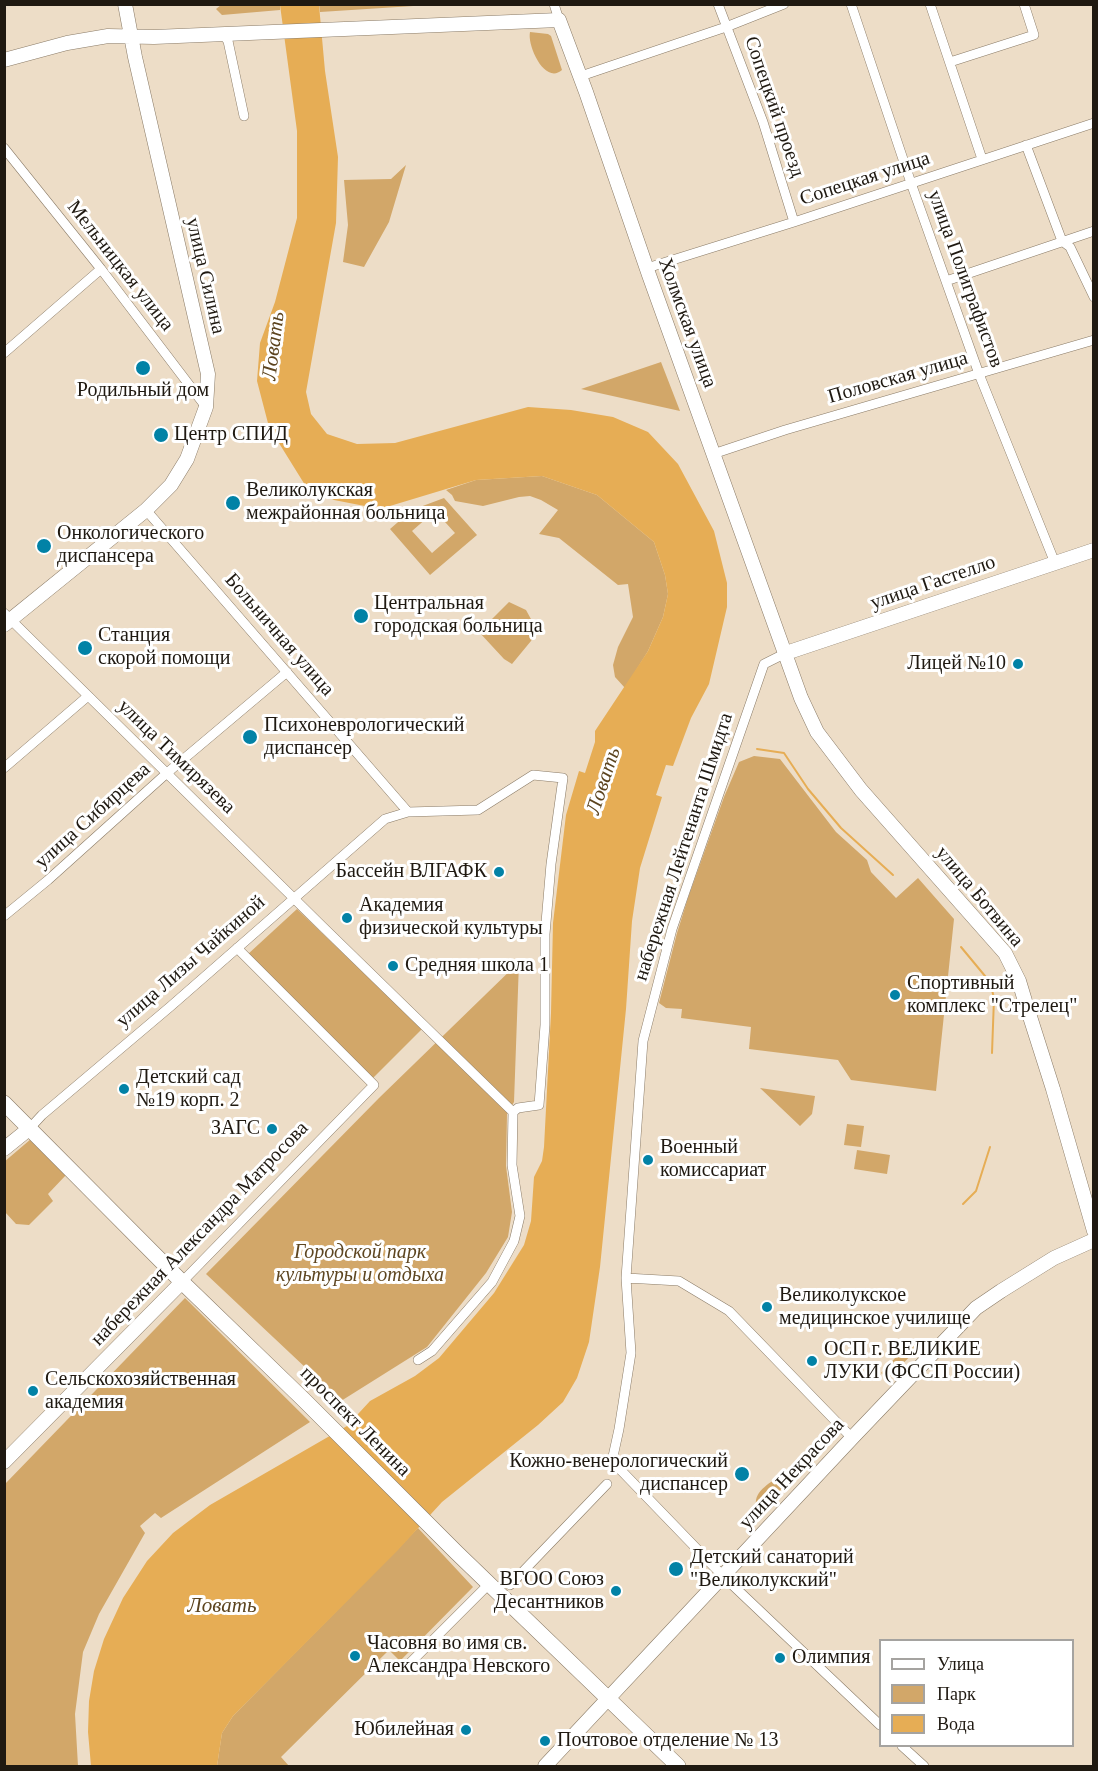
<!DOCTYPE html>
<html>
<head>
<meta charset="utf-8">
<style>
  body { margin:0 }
  #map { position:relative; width:1098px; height:1771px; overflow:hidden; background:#edddc7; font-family:"Times New Roman",serif }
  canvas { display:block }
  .frame { position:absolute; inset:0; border:6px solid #1f1911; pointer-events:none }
  .legend { position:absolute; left:879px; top:1639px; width:195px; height:108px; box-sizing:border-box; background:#fff; border:2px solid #a5a3a0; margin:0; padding:8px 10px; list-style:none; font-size:18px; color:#1f1911 }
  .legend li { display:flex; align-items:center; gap:12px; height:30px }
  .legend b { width:30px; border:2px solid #a5a3a0 }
</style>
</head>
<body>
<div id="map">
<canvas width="1098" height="1771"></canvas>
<div class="frame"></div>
<ul class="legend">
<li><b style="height:8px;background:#fff"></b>Улица</li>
<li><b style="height:16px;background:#d2a769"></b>Парк</li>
<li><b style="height:16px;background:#e6ad55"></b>Вода</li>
</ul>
</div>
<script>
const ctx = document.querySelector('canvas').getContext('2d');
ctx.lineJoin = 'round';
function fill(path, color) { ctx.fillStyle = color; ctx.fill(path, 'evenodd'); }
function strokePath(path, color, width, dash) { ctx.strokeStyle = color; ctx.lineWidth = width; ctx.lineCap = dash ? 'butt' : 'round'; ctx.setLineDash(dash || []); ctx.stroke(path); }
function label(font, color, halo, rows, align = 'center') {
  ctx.font = font + ' "Times New Roman",serif'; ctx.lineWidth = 6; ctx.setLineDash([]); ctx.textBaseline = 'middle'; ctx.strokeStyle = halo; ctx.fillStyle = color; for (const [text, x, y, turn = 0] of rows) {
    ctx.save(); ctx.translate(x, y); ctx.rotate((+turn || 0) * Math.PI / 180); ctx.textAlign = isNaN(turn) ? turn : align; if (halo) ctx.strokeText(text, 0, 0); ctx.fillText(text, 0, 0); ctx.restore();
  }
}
fill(new Path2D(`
  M 280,4 L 280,10 L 222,15 L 216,9 L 221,5 Z
  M 319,4 L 429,4 L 429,5 L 320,12 Z
  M 530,32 L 548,34 L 551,36 L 562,70 C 545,85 527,46 530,32 Z
  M 406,165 L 389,222 L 364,267 L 343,262 L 348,225 L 344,180 L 391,179 Z
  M 661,362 L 680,411 L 581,389 Z
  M 542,476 L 597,495 L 654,542 L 665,575 L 668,594 L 663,617 L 648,651 L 625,688 L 615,677 L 613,665 L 618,647 L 633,617 L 628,584 L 618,585 L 559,538 L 539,534 L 558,510 L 541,500 L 530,496 L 519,497 L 483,506 L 455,501 L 452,495 L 446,490 L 476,480 Z
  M 444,498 L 477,535 L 430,575 L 390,529 L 412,510 ZM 435,511 L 455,533 L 432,553 L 412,531 Z
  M 509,602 L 526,610 L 537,630 L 531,641 L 512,664 L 504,659 L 479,632 Z
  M 754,756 L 780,759 L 836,832 L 867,860 L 871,872 L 896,898 L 918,878 L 954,919 L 936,1091 L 851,1080 L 838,1060 L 749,1049 L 751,1027 L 681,1018 L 682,1009 L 666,1008 L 659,1003 L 677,933 L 688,898 L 724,797 L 739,762 Z
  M 297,909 L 422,1029 L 373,1078 L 247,955 Z
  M 519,962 L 514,1102 L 507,1114 L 506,1166 L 512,1212 L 508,1237 L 486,1273 L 427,1347 L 341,1401 L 206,1274 L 379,1098 Z
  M 760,1088 L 815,1096 L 812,1114 L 800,1126 Z
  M 847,1124 L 864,1126 L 861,1147 L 844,1145 Z
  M 31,1139 L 66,1175 L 48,1194 L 53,1201 L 29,1225 L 16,1224 L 5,1212 L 4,1162 Z
  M 857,1150 L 890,1155 L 887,1174 L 854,1169 Z
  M 185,1298 L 310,1422 L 161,1518 L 155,1513 L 140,1526 L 145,1533 L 99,1614 L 83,1652 L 75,1714 L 78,1766 L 5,1766 L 5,1484 Z
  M 912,1340 L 919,1347 L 888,1379 L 881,1373 Z
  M 783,1474 L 788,1477 C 786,1491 769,1507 756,1505 C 754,1490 772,1482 783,1474 Z
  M 418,1528 L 473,1587 L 400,1661 L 389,1650 L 281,1757 L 289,1766 L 217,1766 L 222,1733 L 233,1716 Z`), '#d2a769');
fill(new Path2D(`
  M 280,5 L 319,5 L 325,71 L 338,157 L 336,223 L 306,392 L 311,414 L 327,434 L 357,444 L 395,443 L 528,407 L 571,410 L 613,417 L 648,432 L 678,464 L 714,531 L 727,583 L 727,607 L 709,684 L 691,718 L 673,766 L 666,765 L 656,795 L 662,797 L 640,868 L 632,921 L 626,1009 L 600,1267 L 589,1342 L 577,1378 L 563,1402 L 538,1425 L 442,1502 L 398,1550 L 233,1716 L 222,1733 L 217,1766 L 91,1766 L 88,1732 L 89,1701 L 94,1671 L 104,1639 L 123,1598 L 147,1561 L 173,1533 L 210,1505 L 347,1426 L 370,1401 L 415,1376 L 439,1358 L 494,1293 L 524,1245 L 531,1221 L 534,1177 L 542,1161 L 544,1147 L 551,1013 L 553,923 L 566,815 L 579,771 L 585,773 L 595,742 L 595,731 L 648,651 L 663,617 L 668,594 L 665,575 L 654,542 L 597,495 L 542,476 L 476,480 L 380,509 L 334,500 L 305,485 L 269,427 L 257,381 L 260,343 L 275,302 L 297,218 L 297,131 Z`), '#e6ad55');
strokePath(new Path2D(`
  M 757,749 L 784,753 L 808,789 L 841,828 L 893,875
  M 961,947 L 990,982 L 994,998 L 992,1053
  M 963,1204 L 976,1191 L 990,1147`), '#e6ad55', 2);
const street = new Path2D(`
  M 554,4 L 559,20
  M 718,4 L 763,122 L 794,222
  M 851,4 L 911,183 L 979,374 L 1055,563
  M 930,4 L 982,159
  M 222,33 L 228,41 L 244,116
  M 950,62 L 1034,35 L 1024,4
  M 581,76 L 726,27 L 784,4
  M 1026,145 L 1062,241 L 1070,247 L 1094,297
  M 4,148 L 101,269 L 206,407
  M 647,268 L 794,222 L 1094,123
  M 946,281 L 1094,231
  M 4,353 L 101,269
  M 713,454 L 785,430 L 1094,340
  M 146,510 L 408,812
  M 4,613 L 323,927 L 513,1112
  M 786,653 L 764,664 L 672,929 L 643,1041 L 626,1278 L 631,1353 L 619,1429 L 612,1461 L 723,1576 L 880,1725
  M 4,768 L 88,696
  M 4,916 L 48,880 L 167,773 L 287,672
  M 30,1128 L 42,1115 L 171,1006 L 385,819 L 408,812 L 478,810 L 533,775 L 563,778 L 551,864 L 545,934 L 545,1025 L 539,1105 L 518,1108 L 513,1112
  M 626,1278 L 679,1281 L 729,1311 L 852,1438
  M 182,1282 L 374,1085 L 237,948
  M 418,1360 L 432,1351 L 492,1282 L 514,1241 L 520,1216 L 512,1165 L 513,1112
  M 510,1585 L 607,1484
  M 406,1667 L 489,1584
  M 902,1746 L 924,1766`);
const secondary = new Path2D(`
  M 4,60 L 67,43 L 108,36 L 154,37 L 559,20 L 586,92 L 649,275 L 801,698 L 817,732 L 861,790 L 1005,953 L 1019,981 L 1025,1001 L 1053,1089 L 1094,1231
  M 4,625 L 146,510 L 171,485 L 187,459 L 206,407 L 208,374 L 135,57 L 125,4
  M 786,653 L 1094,550
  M 4,1149 L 30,1128
  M 4,1462 L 182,1282
  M 545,1766 L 852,1438 L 976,1308 L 1001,1291 L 1054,1258 L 1094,1240`);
const primary = new Path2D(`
  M 4,1103 L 182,1282 L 304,1400 L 457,1553 L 678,1766`);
strokePath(street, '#8a7b67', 10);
strokePath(secondary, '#8a7b67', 15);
strokePath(primary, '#8a7b67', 16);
strokePath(street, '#fff', 9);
strokePath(secondary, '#fff', 14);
strokePath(primary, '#fff', 15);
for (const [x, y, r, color] of [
  [143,368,8,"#0282a6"],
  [161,435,8,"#0282a6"],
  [233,503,8,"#0282a6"],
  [44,546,8,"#0282a6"],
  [361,616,8,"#0282a6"],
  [85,648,8,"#0282a6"],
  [1018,664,6,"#0282a6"],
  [250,737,8,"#0282a6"],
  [499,872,6,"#0282a6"],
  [347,918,6,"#0282a6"],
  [393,966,6,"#0282a6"],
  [895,995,6,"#0282a6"],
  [124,1089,6,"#0282a6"],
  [272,1129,6,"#0282a6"],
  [648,1160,6,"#0282a6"],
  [767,1307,6,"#0282a6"],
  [812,1361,6,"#0282a6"],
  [33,1391,6,"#0282a6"],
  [742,1474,8,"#0282a6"],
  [676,1569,8,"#0282a6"],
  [616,1591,6,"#0282a6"],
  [355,1656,6,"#0282a6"],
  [780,1658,6,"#0282a6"],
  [466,1730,6,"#0282a6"],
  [545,1741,6,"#0282a6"]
]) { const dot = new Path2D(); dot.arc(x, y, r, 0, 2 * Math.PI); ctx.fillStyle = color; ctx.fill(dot); strokePath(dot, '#fff', 2); }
label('20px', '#1f1911', '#fff', [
  ["Сопецкий проезд",774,107,71],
  ["Сопецкая улица",865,179,-18],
  ["Мельницкая улица",120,266,52],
  ["улица Силина",205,276,77],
  ["улица Полиграфистов",965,279,70],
  ["Холмская улица",687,323,70],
  ["Половская улица",898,378,-16],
  ["улица Гастелло",933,583,-19],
  ["Больничная улица",279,635,49],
  ["улица Тимирязева",176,757,44],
  ["улица Сибирцева",93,816,-42],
  ["набережная Лейтенанта Шмидта",684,847,-72],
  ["улица Ботвина",979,897,50],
  ["улица Лизы Чайкиной",191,962,-41],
  ["набережная Александра Матросова",200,1234,-46],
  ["проспект Ленина",355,1422,45],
  ["улица Некрасова",792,1474,-47]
]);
label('20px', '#1f1911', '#fff', [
  ["Родильный дом",143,391,"center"],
  ["Центр СПИД",174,435],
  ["Великолукская",246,491],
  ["межрайонная больница",246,514],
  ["Онкологического",57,534],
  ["диспансера",57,557],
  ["Центральная",374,604],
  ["городская больница",374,627],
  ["Станция",98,636],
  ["скорой помощи",98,659],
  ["Лицей №10",1006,664,"right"],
  ["Психоневрологический",264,726],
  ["диспансер",264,749],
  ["Бассейн ВЛГАФК",487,872,"right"],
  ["Aкадемия",359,906],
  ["физической культуры",359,929],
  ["Средняя школа 1",405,966],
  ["Спортивный",907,984],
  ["комплекс \"Стрелец\"",907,1007],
  ["Детский сад",136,1078],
  ["№19 корп. 2",136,1101],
  ["ЗАГС",260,1129,"right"],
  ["Военный",660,1148],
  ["комиссариат",660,1171],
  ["Великолукское",779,1296],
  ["медицинское училище",779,1319],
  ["ОСП г. ВЕЛИКИЕ",824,1350],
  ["ЛУКИ (ФССП России)",824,1373],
  ["Сельскохозяйственная",45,1380],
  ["академия",45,1403],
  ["Кожно-венерологический",728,1462,"right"],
  ["диспансер",728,1485,"right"],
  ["Детский санаторий",690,1558],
  ["\"Великолукский\"",690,1581],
  ["ВГОО Союз",604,1580,"right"],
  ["Десантников",604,1603,"right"],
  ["Часовня во имя св.",367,1644],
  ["Александра Невского",367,1667],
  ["Олимпия",792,1658],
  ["Юбилейная",454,1730,"right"],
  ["Почтовое отделение № 13",557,1741]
], 'left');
label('italic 20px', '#5e4621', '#fff', [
  ["Городской парк",360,1253],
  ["культуры и отдыха",360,1276]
]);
label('italic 21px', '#5c441f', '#fff', [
  ["Ловать",274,346,-83],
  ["Ловать",604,781,-72],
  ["Ловать",222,1606]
]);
</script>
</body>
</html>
